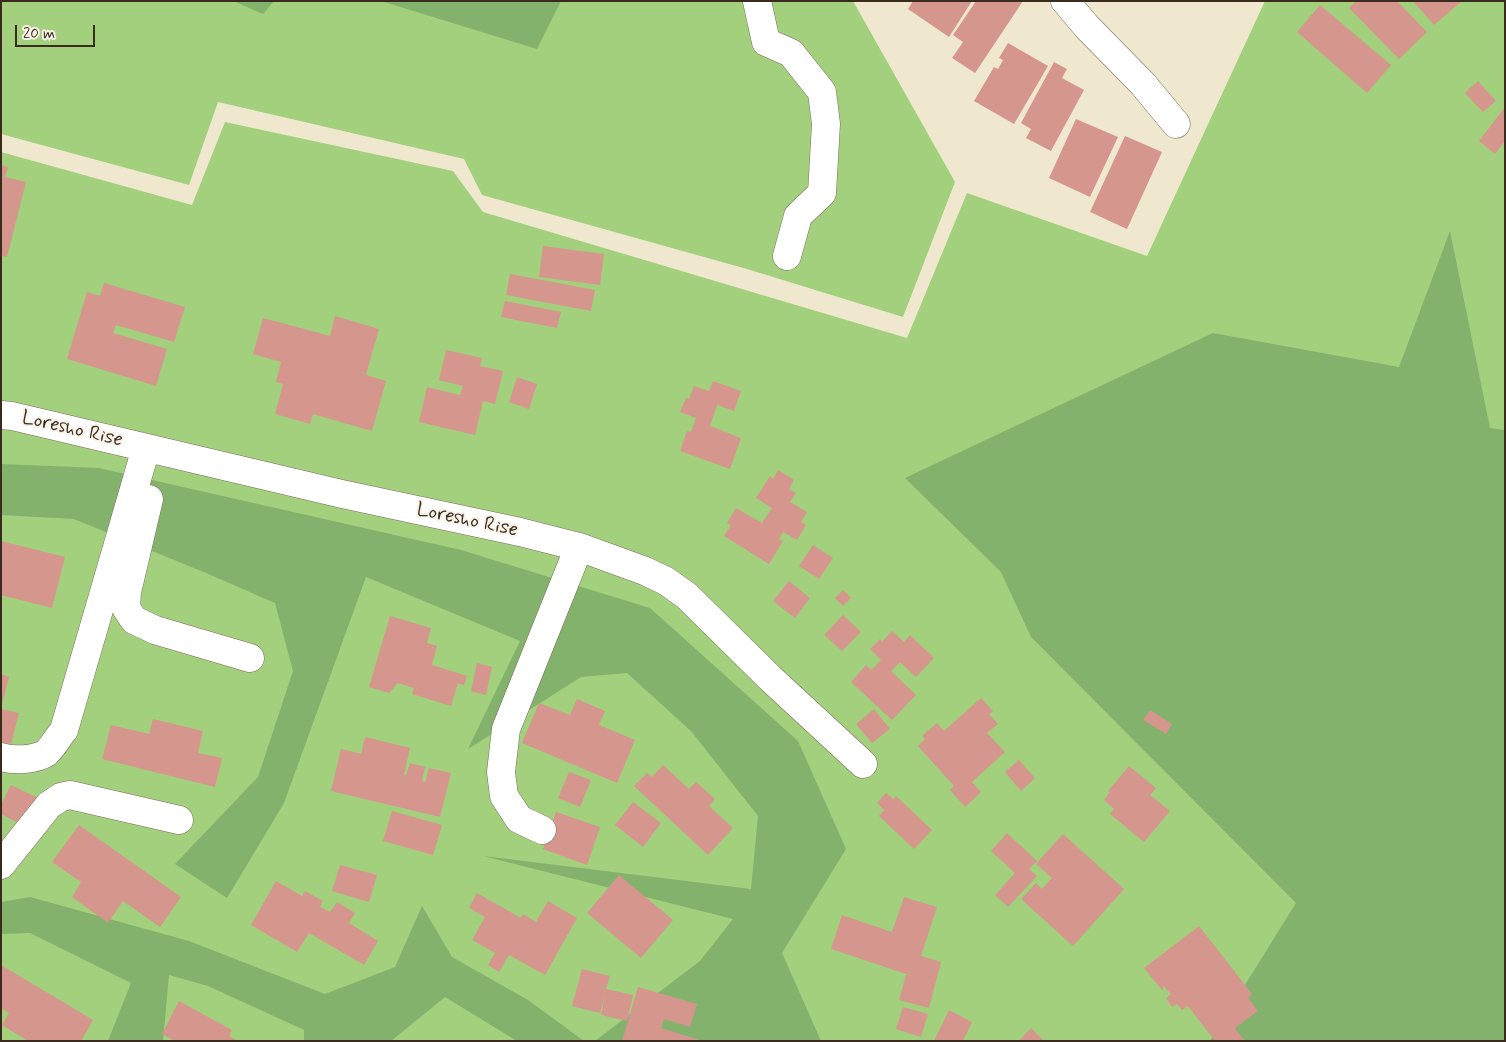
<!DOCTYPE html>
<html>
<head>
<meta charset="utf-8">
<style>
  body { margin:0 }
  #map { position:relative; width:1506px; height:1042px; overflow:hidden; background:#efe8cf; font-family:Mynerve,sans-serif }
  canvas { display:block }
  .frame { position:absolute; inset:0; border:2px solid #3b2a1e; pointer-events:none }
  .scale { position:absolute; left:15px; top:25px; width:80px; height:22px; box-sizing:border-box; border:2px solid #3b2a1e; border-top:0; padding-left:6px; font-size:15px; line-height:18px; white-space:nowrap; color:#3b2a1e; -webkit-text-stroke:4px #f7f3e8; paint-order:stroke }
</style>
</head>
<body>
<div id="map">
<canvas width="1506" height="1042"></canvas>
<div class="frame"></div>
<div class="scale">20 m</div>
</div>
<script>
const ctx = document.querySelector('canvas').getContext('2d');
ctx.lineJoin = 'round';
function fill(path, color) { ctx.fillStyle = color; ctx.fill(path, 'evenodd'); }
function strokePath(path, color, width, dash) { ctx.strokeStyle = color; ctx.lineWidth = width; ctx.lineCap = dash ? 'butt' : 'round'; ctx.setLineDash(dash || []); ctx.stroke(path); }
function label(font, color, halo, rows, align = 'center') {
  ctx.font = font + ' Mynerve,sans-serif'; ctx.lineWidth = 4; ctx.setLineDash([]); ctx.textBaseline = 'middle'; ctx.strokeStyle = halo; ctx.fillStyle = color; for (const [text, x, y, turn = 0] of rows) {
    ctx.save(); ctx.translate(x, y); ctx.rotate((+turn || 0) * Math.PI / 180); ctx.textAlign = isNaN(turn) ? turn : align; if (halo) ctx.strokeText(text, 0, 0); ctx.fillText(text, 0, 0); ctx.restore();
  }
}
fill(new Path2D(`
  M 1,1 L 853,1 L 955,182 L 903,317 L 747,269 L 482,195 L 464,159 L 218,102 L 189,185 L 1,134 Z
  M 1265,1 L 1505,1 L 1505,1041 L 1,1041 L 1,152 L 192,205 L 225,122 L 453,171 L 483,212 L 907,338 L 967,193 L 1147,256 Z`), '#a3d07d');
fill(new Path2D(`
  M 233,1 L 274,1 L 263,14 Z
  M 381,1 L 561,1 L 537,49 Z
  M 1450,231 L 1490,428 L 1505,430 L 1505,1041 L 1210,1041 L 1296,903 L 1031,637 L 1001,572 L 905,478 L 1213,333 L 1399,367 Z
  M 1,464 L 99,468 L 461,550 L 650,608 L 798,741 L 846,849 L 782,953 L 821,1041 L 595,1041 L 700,961 L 733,919 L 483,856 L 751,889 L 758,816 L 691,731 L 627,673 L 581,677 L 468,749 L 520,641 L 366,577 L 284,803 L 227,898 L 175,864 L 258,777 L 293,671 L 275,603 L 206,573 L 74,519 L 1,515 Z
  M 30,897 L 189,941 L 325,994 L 395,967 L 422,906 L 452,957 L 528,1000 L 584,1041 L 517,1041 L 445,997 L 391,1041 L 304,1041 L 304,1030 L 208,986 L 169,975 L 163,1041 L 108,1041 L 131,983 L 30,933 L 1,934 L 1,902 Z`), '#82b26c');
fill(new Path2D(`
  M 913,1 L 972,1 L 949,37 L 908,9 Z
  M 976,1 L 1023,1 L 975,73 L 952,58 L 963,42 L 953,35 Z
  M 1356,1 L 1397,1 L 1427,32 L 1399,59 L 1349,8 Z
  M 1413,1 L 1462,1 L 1434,25 Z
  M 1320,5 L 1391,65 L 1367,93 L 1297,32 Z
  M 1008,43 L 1048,66 L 1014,124 L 974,101 L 994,67 L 998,69 L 1003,60 L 999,58 Z
  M 1054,62 L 1067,69 L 1062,78 L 1084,90 L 1051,151 L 1026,138 L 1031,129 L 1021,123 Z
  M 1478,81 L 1496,101 L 1483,112 L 1465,93 Z
  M 1505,107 L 1505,141 L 1495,154 L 1479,141 Z
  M 1076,119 L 1118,137 L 1090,197 L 1049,178 Z
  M 1125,136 L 1162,152 L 1127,229 L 1090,212 Z
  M 1,165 L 8,167 L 5,177 L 26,182 L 7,257 L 1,256 Z
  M 543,246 L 604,254 L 600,285 L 539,277 Z
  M 510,274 L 595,290 L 591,311 L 506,295 Z
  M 104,283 L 185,307 L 174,342 L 116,325 L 113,333 L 167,349 L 156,386 L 67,359 L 87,292 L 100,296 Z
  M 505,301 L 561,312 L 557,328 L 501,317 Z
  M 335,316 L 379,329 L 366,375 L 386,381 L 372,431 L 313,414 L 310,424 L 275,414 L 283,384 L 276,382 L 281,362 L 253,354 L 263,318 L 330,336 Z
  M 446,350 L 482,358 L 480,366 L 503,371 L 495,404 L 483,401 L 475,435 L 419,422 L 427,387 L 460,395 L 463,386 L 439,380 Z
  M 517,377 L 537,384 L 529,409 L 509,402 Z
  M 713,381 L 741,391 L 734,411 L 717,405 L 710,426 L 741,438 L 730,469 L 680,451 L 687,431 L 691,432 L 696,418 L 680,412 L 686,398 L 689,399 L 694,386 L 709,391 Z
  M 778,470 L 794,480 L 789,489 L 796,493 L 790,502 L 807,512 L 801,522 L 806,525 L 797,540 L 783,532 L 779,539 L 783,541 L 769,564 L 724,536 L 731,525 L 727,523 L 736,508 L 762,523 L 772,508 L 756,498 L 770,476 L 773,479 Z
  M 1,541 L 65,557 L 52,608 L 1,595 Z
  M 813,545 L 833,558 L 819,579 L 799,566 Z
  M 789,581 L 810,598 L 795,618 L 773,601 Z
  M 843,590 L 851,598 L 843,606 L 835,598 Z
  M 843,615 L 861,632 L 842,651 L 824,635 Z
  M 390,616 L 431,628 L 427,643 L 437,646 L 432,665 L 467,676 L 464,685 L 458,683 L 451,706 L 412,694 L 414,688 L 398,683 L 389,693 L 369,687 Z
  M 892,631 L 904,642 L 910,635 L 934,658 L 916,677 L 900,662 L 891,671 L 916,695 L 892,720 L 851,682 L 866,665 L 871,670 L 881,660 L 870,649 L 880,639 L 882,642 Z
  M 477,663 L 492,667 L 486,695 L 471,691 Z
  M 1,674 L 9,677 L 2,704 L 1,704 Z
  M 981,698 L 993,711 L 989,714 L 998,724 L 987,733 L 1005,752 L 972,782 L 981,792 L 965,807 L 950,790 L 954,786 L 918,746 L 925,739 L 922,736 L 937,723 L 944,731 Z
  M 577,699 L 605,711 L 599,725 L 635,740 L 617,783 L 522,743 L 539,703 L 570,715 Z
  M 1,709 L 19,713 L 11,744 L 1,742 Z
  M 874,709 L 890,729 L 872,743 L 856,724 Z
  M 1150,710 L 1172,724 L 1166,734 L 1143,720 Z
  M 153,719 L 203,731 L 198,753 L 222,758 L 215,787 L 102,759 L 111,725 L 149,734 Z
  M 365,737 L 410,748 L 404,775 L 406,775 L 410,763 L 425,767 L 422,781 L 425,782 L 429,768 L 451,773 L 440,817 L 331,791 L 341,749 L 361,754 Z
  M 1019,760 L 1035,778 L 1021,791 L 1005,772 Z
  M 663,765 L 689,789 L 696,782 L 715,799 L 709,806 L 733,828 L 708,855 L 634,786 L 647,773 L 652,777 Z
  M 1129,766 L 1156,788 L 1150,795 L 1170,811 L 1144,842 L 1110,814 L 1114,809 L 1104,800 L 1110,792 L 1108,791 Z
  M 569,772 L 591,780 L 580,807 L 558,798 Z
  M 11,785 L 38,798 L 24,826 L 1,814 L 1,804 Z
  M 886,793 L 893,799 L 896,796 L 932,830 L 914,849 L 879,816 L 884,810 L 877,803 Z
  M 633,802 L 661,823 L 643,847 L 615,825 Z
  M 392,811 L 442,825 L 433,855 L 383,841 Z
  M 556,812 L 600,827 L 587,865 L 543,849 Z
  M 79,825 L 181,897 L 160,927 L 123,901 L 108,923 L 72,897 L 81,882 L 52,862 Z
  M 1007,833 L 1037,861 L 1029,869 L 1037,876 L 1008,907 L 995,895 L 1015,873 L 991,851 Z
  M 1063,834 L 1124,889 L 1073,946 L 1021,899 L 1036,883 L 1042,889 L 1052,878 L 1036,864 Z
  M 340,865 L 377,875 L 369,902 L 332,891 Z
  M 619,875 L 673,920 L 641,958 L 587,913 Z
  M 276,881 L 302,896 L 305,891 L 323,901 L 320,907 L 330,912 L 337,902 L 355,913 L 349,923 L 378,941 L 364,965 L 309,933 L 297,952 L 251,925 Z
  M 477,893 L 521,918 L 523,914 L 536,922 L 548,901 L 577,918 L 545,975 L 509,955 L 499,972 L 488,965 L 495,953 L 472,940 L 485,917 L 469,908 Z
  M 904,897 L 937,907 L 921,956 L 941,962 L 929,1008 L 899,1000 L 906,975 L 912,976 L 831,949 L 842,915 L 892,932 Z
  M 1199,926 L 1252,994 L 1248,998 L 1258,1011 L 1235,1028 L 1245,1041 L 1215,1041 L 1188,1006 L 1182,1010 L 1177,1004 L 1172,1007 L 1166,998 L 1171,994 L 1164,986 L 1162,990 L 1144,968 Z
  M 1,965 L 93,1020 L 81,1041 L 28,1041 L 2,1025 L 9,1013 L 1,1008 Z
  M 582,969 L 610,976 L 606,989 L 633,995 L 627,1021 L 601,1015 L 605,995 L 600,1013 L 572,1006 Z
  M 638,987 L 697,1004 L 690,1027 L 664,1019 L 661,1028 L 703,1041 L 622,1041 Z
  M 179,1001 L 232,1030 L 229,1036 L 238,1041 L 175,1041 L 162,1034 Z
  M 903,1007 L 928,1014 L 921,1037 L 896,1029 Z
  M 949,1010 L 972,1022 L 963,1041 L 934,1041 Z
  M 1031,1028 L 1044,1041 L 1019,1041 Z`), '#d5968d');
const minor = new Path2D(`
  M 757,1 L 766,42 L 791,53 L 822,92 L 826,124 L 822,193 L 798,216 L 787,256
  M 1065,1 L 1087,27 L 1143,84 L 1176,124
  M 1,415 L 12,416 L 342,494 L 520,532 L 579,547 L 645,571 L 666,581 L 687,596 L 770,678 L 863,764
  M 149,499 L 127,592 L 126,608 L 134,620 L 155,630 L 250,658
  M 1,757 C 13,761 35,760 46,753 C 53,747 58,737 64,730 L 146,448
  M 542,830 L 519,819 L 504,796 L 501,772 L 506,729 L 579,547
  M 1,865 L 49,805 L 61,797 L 70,795 L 179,820`);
strokePath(minor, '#7a6c5c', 29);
strokePath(minor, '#fff', 28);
label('20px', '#3b2a1e', '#f7f3e8', [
  ["Loresho Rise",72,430,13],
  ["Loresho Rise",467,521,12]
]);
</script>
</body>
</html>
